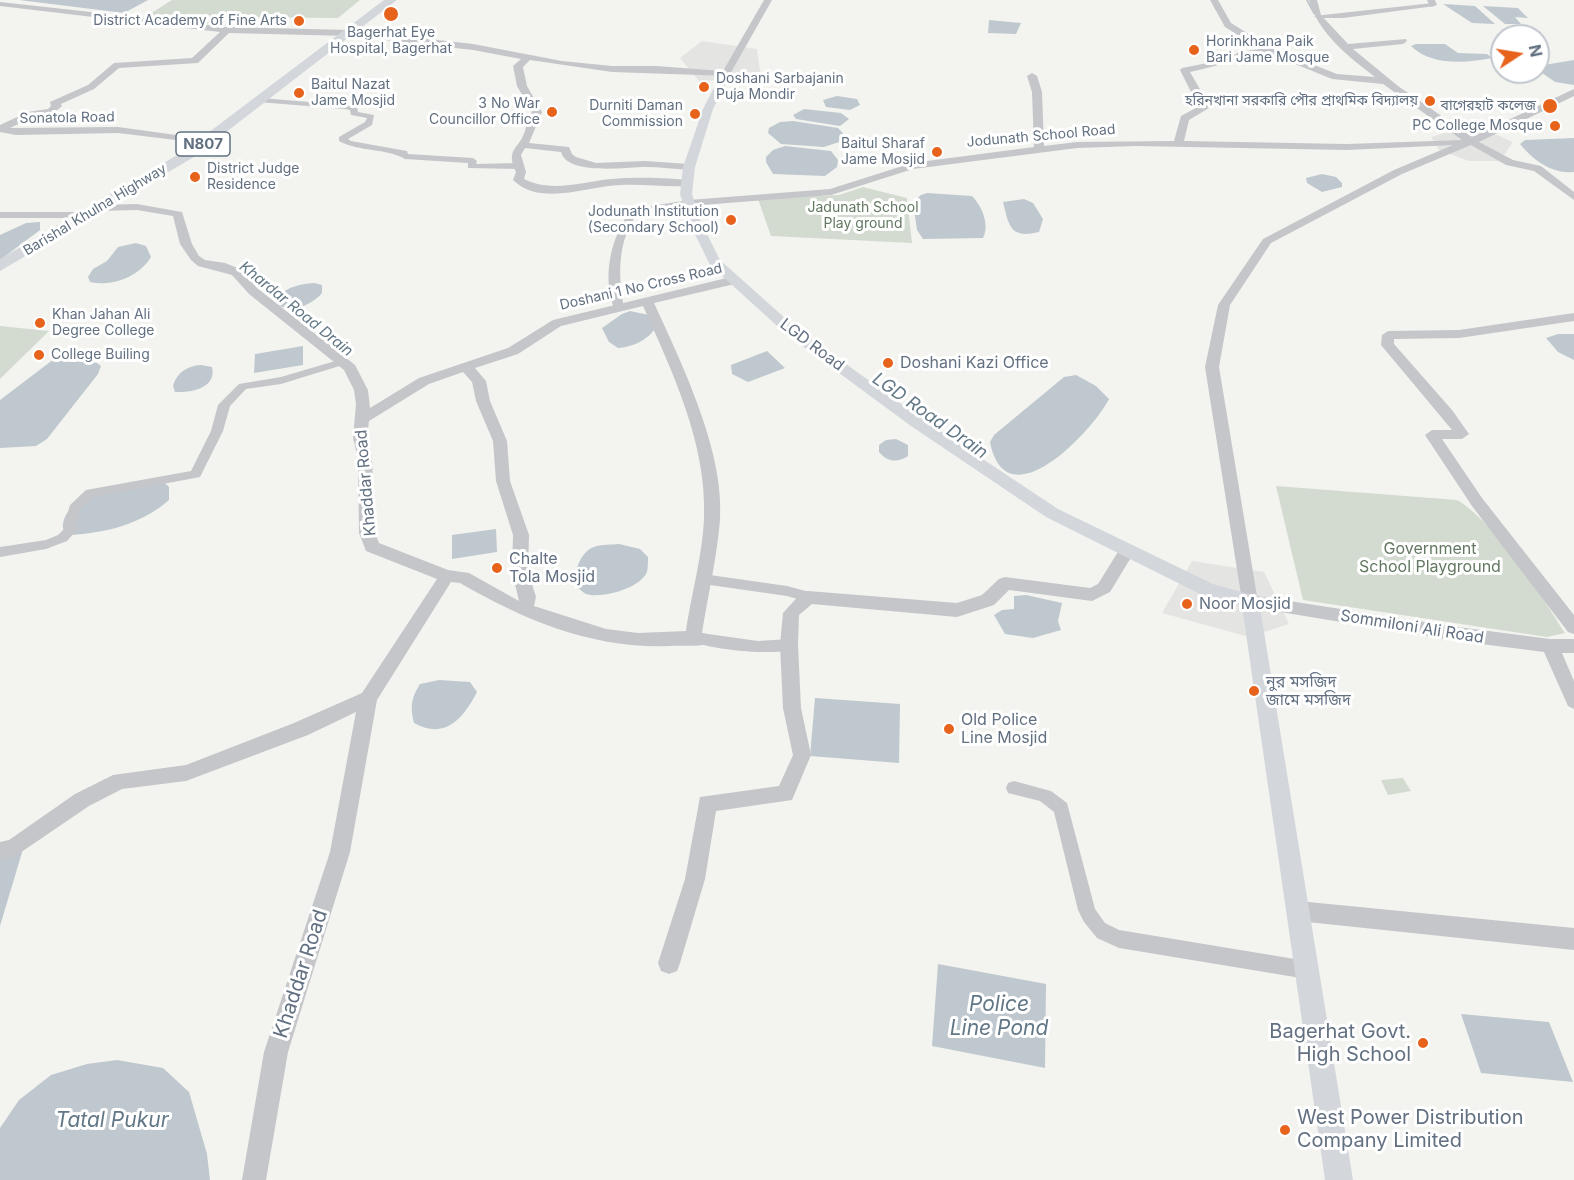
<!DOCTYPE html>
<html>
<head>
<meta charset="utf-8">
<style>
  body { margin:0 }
  #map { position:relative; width:1574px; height:1180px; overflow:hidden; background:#f3f4ef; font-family:Inter,sans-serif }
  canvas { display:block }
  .north { position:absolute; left:1490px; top:24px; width:60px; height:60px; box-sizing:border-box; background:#fff; border:2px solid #c0c6cd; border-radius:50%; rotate:78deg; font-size:16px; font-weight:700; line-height:24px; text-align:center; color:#627081 }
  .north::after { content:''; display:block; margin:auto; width:21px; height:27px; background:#e7631c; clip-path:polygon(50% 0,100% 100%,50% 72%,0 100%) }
</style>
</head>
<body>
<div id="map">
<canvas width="1574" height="1180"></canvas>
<div class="north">N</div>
</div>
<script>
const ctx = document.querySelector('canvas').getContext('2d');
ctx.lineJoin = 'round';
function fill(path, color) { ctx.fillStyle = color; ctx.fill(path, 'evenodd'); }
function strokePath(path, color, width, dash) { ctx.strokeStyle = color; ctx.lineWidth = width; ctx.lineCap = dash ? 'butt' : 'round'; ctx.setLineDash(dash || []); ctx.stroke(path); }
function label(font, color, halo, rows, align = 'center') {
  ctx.font = font + ' Inter,"Noto Sans Bengali",sans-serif'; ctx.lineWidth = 6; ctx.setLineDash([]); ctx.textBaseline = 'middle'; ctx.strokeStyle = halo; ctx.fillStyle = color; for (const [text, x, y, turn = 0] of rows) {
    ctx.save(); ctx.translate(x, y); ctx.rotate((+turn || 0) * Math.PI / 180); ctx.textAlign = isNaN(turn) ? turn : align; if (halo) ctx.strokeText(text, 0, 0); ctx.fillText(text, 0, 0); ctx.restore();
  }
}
fill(new Path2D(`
  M 702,41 L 757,49 L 761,78 L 699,81 L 680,58 Z
  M 1462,128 L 1488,131 L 1513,142 L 1500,161 L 1469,161 L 1439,150 L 1431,137 Z
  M 1192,561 L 1264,572 L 1289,624 L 1249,637 L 1162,613 Z`), '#e4e5e3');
fill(new Path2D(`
  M 172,0 L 360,0 L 338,18 L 220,17 L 202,27 L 145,17 Z
  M 863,187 L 907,198 L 912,243 L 771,236 L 758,199 L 839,195 Z
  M 0,326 L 49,331 L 0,379 Z
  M 1276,486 L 1457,500 C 1494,521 1542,596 1565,633 L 1547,637 L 1303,600 Z
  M 1403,778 L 1411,791 L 1388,795 L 1381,780 Z`), '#d3dbd0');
fill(new Path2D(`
  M 19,0 L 148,0 L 124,13 Z
  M 1443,4 L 1475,6 L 1495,24 L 1472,23 Z
  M 1483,6 L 1518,8 L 1528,18 L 1515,17 L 1521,24 L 1505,24 Z
  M 989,20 L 1021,23 L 1016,34 L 988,33 Z
  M 1416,44 L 1445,44 L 1458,53 L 1487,54 L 1492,58 C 1466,63 1431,66 1411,46 Z
  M 1574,60 L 1574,85 L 1555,82 L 1538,70 L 1538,66 Z
  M 837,96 L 857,99 L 860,105 L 850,110 L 826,107 L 823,100 Z
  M 804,109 L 841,113 L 849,119 L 840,126 L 796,119 L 793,115 Z
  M 793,121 L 838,128 L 843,133 L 839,142 L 824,147 L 781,144 L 768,133 L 769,128 L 780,122 Z
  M 1574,138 L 1574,172 C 1552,174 1534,161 1520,144 L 1525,140 Z
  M 785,146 L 831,151 L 838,160 L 837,167 L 825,176 L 773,174 L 766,162 L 766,157 L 773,150 Z
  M 1322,174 L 1336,177 L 1342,183 L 1342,187 L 1322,192 L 1307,183 L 1306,178 Z
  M 927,193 L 972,196 C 982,206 990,225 983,238 L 923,239 L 917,230 L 913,202 L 921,195 Z
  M 1024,199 L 1033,203 L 1043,219 L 1039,232 C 1010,239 1009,226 1003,202 Z
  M 40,222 L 40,230 L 0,260 L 0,235 L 26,223 Z
  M 136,243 L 146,246 L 151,257 C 139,277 112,287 90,282 L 88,277 L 93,269 L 107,261 L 118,247 Z
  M 314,283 L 322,285 L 322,293 C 312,305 293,313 278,305 L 277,300 C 283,287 301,284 314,283 Z
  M 630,311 L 649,315 L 654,330 C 646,341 632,347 618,348 L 609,342 L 602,328 L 622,314 Z
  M 1558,334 L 1574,334 L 1574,360 L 1558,352 L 1546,338 Z
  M 303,346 L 303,365 L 254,373 L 255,354 Z
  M 767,351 L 785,368 L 748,382 L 732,374 L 731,365 Z
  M 67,357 L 97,363 L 101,366 L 98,374 L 47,439 L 36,446 L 0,448 L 0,400 L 54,359 Z
  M 201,365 L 212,367 C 217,388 191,393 175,392 L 173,386 C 177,372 187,366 201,365 Z
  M 1076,375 L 1096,386 L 1109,399 C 1092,432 1006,523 990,442 L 994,435 L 1064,377 Z
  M 896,439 L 908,445 L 908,456 C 898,463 887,462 879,452 L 879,445 L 886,440 Z
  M 165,483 L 169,487 L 169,500 C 142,524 106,533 70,535 L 63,528 C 63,489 136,488 165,483 Z
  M 496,529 L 497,552 L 452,559 L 452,535 Z
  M 619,544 L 640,549 L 648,557 C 648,561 648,568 647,572 C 641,588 602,599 586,594 C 582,592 579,588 575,585 C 574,572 580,552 594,547 C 601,544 612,545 619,544 Z
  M 1026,595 L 1062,603 L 1058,621 L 1061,630 L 1033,638 L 1005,634 L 994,615 L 1002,610 L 1014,609 L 1014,596 Z
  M 439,680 L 470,682 L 477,692 C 463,719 445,740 414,723 C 410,707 411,698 420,684 Z
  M 815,698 L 900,704 L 899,763 L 810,756 Z
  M 23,849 L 0,926 L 0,853 Z
  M 938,964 L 1046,984 L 1045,1068 L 932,1046 Z
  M 1461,1014 L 1549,1022 L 1573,1082 L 1481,1073 Z
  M 117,1060 L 163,1068 L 189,1092 L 207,1154 L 210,1180 L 0,1180 L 0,1128 L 19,1100 L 51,1075 L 87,1064 Z`), '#bfc8ce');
strokePath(new Path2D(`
  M 1307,0 L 1314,13`), '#bfc8ce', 2);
fill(new Path2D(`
  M 1433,3 L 1435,6 L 1343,18 L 1317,18 L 1314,16 Z
  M 261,98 L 345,105 L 357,107 L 358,112 L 374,115 L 372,125 L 348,139 L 351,141 L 407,151 L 408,154 L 473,158 L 477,161 L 476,164 L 518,163 L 522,166 L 518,169 L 468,168 L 468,163 L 405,159 C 386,148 359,152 339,141 L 339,137 L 365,122 L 367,118 L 351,115 L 350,110 L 345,109 L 258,102 L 257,100 Z
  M 689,200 L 693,203 L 692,205 L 638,213 C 617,240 618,276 624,308 L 619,311 L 615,310 C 601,278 611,235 632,209 Z
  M 342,359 L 347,362 L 346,364 L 281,384 L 246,389 L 230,406 L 223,431 L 200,477 L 94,497 L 80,509 L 76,531 L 67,541 L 46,549 L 0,557 L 0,547 L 46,540 L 58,535 L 63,530 L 70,505 L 86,490 L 191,471 L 211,431 L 218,405 L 239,384 L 281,377 Z
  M 703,574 L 787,586 L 813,593 L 815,597 L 813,601 L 808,602 L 787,596 L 703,584 L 696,579 Z
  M 701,633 L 758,641 L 789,639 L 794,641 L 796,645 L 794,649 C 772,656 719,650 696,643 L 694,639 L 696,635 Z
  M 1014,781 L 1051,791 L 1067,803 L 1095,909 L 1105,923 L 1119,930 L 1307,961 L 1313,964 L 1316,970 L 1313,976 L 1307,979 L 1119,948 L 1097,938 L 1084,922 L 1078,910 L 1054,812 L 1040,801 L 1008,793 L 1006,788 L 1008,783 Z`), '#c4c6ca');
fill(new Path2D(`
  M 764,0 L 772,0 L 729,76 L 612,72 L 530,60 L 523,67 L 527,86 L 542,112 L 529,143 L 569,147 L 572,154 L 576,157 L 596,163 L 645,161 L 689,164 L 694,167 L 689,170 C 675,169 660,167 646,167 C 626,167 568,176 561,152 L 525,148 L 521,155 L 526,172 L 524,179 C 552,193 581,182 611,179 C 632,177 671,177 691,181 L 692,183 L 687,186 C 665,187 643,184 621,185 C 588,186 540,207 513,180 L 516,172 C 505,148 519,150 525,131 C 527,123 527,119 532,112 L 517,86 L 513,66 L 521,59 L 473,50 L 349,36 L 229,33 L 198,63 L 119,68 L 94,89 L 61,104 L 62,106 L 54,113 L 33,117 L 10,128 L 118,127 L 205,139 L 209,140 L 209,144 L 118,133 L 16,135 L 0,132 L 0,125 L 28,112 L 48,109 L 51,106 L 50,102 L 88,85 L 114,63 L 192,58 L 220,32 L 0,6 L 0,2 L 227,27 L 349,30 L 473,44 L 562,61 L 612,66 L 656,66 L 723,71 Z
  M 1210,0 L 1218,0 L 1231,23 L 1271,48 L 1337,74 L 1375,77 C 1350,58 1317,32 1309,0 L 1317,0 L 1321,15 L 1348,44 L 1406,39 L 1407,41 L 1403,44 L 1353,49 L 1398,86 L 1472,137 L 1574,89 L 1574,96 L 1479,142 L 1513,160 L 1541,166 L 1574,192 L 1574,200 L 1534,171 L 1506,165 L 1471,145 L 1402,174 L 1271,243 L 1230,305 L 1219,367 L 1257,596 L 1450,626 L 1550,639 L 1574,639 L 1574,653 L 1562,653 L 1574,681 L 1574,709 L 1568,706 L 1544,652 L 1450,640 L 1250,607 L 1244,606 L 1242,601 L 1205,367 L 1218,305 L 1263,239 L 1394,170 L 1453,145 L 1347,150 L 1136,146 L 1077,148 L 913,169 L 831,195 L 689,206 L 684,203 L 689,200 L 830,189 L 912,163 L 1034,147 L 1032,92 L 1027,76 L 1032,73 L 1037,76 L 1042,92 L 1044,146 L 1077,142 L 1174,141 L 1181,116 L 1207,102 L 1191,92 L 1180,70 L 1182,68 L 1228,59 L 1239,52 L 1260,49 L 1225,27 ZM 1268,53 L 1332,79 L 1383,84 L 1462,140 L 1347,144 L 1184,141 L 1189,120 L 1219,102 L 1201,91 L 1190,72 C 1217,66 1241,58 1268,53 Z
  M 1427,0 L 1435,0 L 1437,5 L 1430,7 Z
  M 137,204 L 182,212 L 192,244 L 199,256 L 205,260 L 225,263 L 240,269 L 257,288 L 355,365 L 368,390 L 370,408 L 419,378 L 508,348 L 553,320 L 735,276 L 741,280 L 739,283 L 654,303 C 682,364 725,452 720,520 C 717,557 708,595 702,633 L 707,634 L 710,639 L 707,644 C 696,647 682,645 670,646 C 593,649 526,621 460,583 L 451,582 L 377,700 L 350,852 L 288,1052 L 266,1180 L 242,1180 L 264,1052 L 330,852 L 356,712 L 308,735 L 186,781 L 122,789 L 89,806 L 14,857 L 0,860 L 0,842 L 9,840 L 75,794 L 113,775 L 186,765 L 294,723 L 362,693 L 437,579 L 366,551 L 359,533 L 358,458 L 353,438 L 356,404 L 354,390 L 344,370 L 249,294 L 232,275 L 198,266 L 191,260 L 180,244 L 173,216 L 137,210 L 99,211 L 93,208 L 99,205 ZM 643,306 C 672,371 707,444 704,517 C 703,553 691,596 686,631 L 638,633 L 606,629 L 534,606 L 536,597 L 528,571 L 529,535 L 510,481 L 507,441 L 490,401 L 486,381 L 475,368 L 518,354 L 561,326 ZM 463,372 L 472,382 L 476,401 L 493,441 L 496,481 L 513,535 L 512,571 L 519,601 L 469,573 L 448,570 L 379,543 L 375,533 L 372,458 L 367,438 L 369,421 L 429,384 Z
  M 0,212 L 86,212 L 92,215 L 86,218 L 0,218 Z
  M 1574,313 L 1574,321 L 1459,338 L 1394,339 L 1394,344 L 1452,410 L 1469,434 L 1462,439 L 1442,439 L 1482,498 L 1574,615 L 1574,634 L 1568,632 L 1472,506 L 1425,435 L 1432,430 L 1452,430 L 1381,345 L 1382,335 L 1388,331 L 1459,330 Z
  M 1127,545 L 1133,547 L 1135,551 L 1110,592 L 1092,601 L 1009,590 L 994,605 L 957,617 L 812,604 L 799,615 L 798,645 L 801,708 L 811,755 L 792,800 L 716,811 L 705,879 L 680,963 L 677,971 L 669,974 L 661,971 L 658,963 L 685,879 L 700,797 L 779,786 L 793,755 L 783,708 L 780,645 L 783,613 L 802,592 L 808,591 L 957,603 L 982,595 L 999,579 L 1005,577 L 1090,588 L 1098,584 L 1121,547 Z
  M 1298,901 L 1574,928 L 1574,950 L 1298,921 L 1291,918 L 1287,911 L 1291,904 Z`), '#c4c6ca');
fill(new Path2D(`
  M 722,72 L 731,74 L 713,109 L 695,167 L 692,194 L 700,220 L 720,260 L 796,328 L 921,418 L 1058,509 L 1213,584 L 1256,596 L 1259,601 L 1353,1180 L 1325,1180 L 1242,606 L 1202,595 L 1046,517 L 911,426 L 786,334 L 710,265 L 688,220 L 680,194 L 683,167 L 703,109 Z`), '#d3d7dc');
fill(new Path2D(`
  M 384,0 L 397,0 L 194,157 L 0,271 L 0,259 L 184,151 Z`), '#d3d7dc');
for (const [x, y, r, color] of [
  [391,14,8,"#e7631c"],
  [299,21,6,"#e7631c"],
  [1194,50,6,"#e7631c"],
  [704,87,6,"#e7631c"],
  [299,93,6,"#e7631c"],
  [1430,101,6,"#e7631c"],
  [1550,106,8,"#e7631c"],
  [552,112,6,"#e7631c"],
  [695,114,6,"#e7631c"],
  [1555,126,6,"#e7631c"],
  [937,152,6,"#e7631c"],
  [195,177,6,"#e7631c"],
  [731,220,6,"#e7631c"],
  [40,323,6,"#e7631c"],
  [39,355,6,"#e7631c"],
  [888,363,6,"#e7631c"],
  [497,568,6,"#e7631c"],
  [1187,604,6,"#e7631c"],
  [1254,691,6,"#e7631c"],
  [949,729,6,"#e7631c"],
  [1423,1043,6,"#e7631c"],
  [1285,1130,6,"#e7631c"]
]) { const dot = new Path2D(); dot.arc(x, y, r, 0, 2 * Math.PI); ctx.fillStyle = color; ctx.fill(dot); strokePath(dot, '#fff', 2); }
label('14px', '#627081', '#fff', [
  ["District Academy of Fine Arts",287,21],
  ["Bagerhat Eye",391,33,"center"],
  ["Hospital, Bagerhat",391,49,"center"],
  ["Horinkhana Paik",1206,42,"left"],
  ["Bari Jame Mosque",1206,58,"left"],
  ["Doshani Sarbajanin",716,79,"left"],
  ["Puja Mondir",716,95,"left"],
  ["Baitul Nazat",311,85,"left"],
  ["Jame Mosjid",311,101,"left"],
  ["হরিনখানা সরকারি পৌর প্রাথমিক বিদ্যালয়",1418,101],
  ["3 No War",540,104],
  ["Councillor Office",540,120],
  ["Durniti Daman",683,106],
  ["Commission",683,122],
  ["বাগেরহাট কলেজ",1536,106],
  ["PC College Mosque",1543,126],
  ["Baitul Sharaf",925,144],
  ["Jame Mosjid",925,160],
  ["District Judge",207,169,"left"],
  ["Residence",207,185,"left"],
  ["Jodunath Institution",719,212],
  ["(Secondary School)",719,228],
  ["Khan Jahan Ali",52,315,"left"],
  ["Degree College",52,331,"left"],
  ["College Builing",51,355,"left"]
], 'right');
label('14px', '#627081', '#fff', [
  ["Sonatola Road",67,118,-1],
  ["Jodunath School Road",1041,136,-5],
  ["Barishal Khulna Highway",95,210,-31],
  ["Doshani 1 No Cross Road",641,287,-13]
]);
label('14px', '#637861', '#fff', [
  ["Jadunath School",863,208],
  ["Play ground",863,224]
]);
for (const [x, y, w] of [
  [203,144,54]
]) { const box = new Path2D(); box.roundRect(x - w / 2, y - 12, w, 24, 4.5); ctx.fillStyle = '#fff'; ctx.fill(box); strokePath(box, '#627081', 1.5); }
label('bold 15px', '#627081', null, [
  ["N807",203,144]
]);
label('italic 15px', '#627886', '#fff', [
  ["Khardar Road Drain",296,309,39]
]);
label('16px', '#627081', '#fff', [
  ["LGD Road",812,345,37],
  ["Khaddar Road",366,483,-95],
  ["Sommiloni Ali Road",1412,627,9]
]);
label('16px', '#627081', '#fff', [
  ["Doshani Kazi Office",900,363],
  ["Chalte",509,559],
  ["Tola Mosjid",509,577],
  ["Noor Mosjid",1199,604],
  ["নুর মসজিদ",1266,682],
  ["জামে মসজিদ",1266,700],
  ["Old Police",961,720],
  ["Line Mosjid",961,738]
], 'left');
label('16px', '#637861', '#fff', [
  ["Government",1430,549],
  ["School Playground",1430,567]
]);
label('italic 18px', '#627886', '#fff', [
  ["LGD Road Drain",930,416,35]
]);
label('20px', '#627081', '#fff', [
  ["Khaddar Road",301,974,-72]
]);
label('20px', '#627081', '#fff', [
  ["Bagerhat Govt.",1411,1032],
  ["High School",1411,1055],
  ["West Power Distribution",1297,1118,"left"],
  ["Company Limited",1297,1141,"left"]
], 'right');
label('italic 21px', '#627886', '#fff', [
  ["Police",999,1005],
  ["Line Pond",999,1029],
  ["Tatal Pukur",112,1121]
]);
</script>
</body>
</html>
